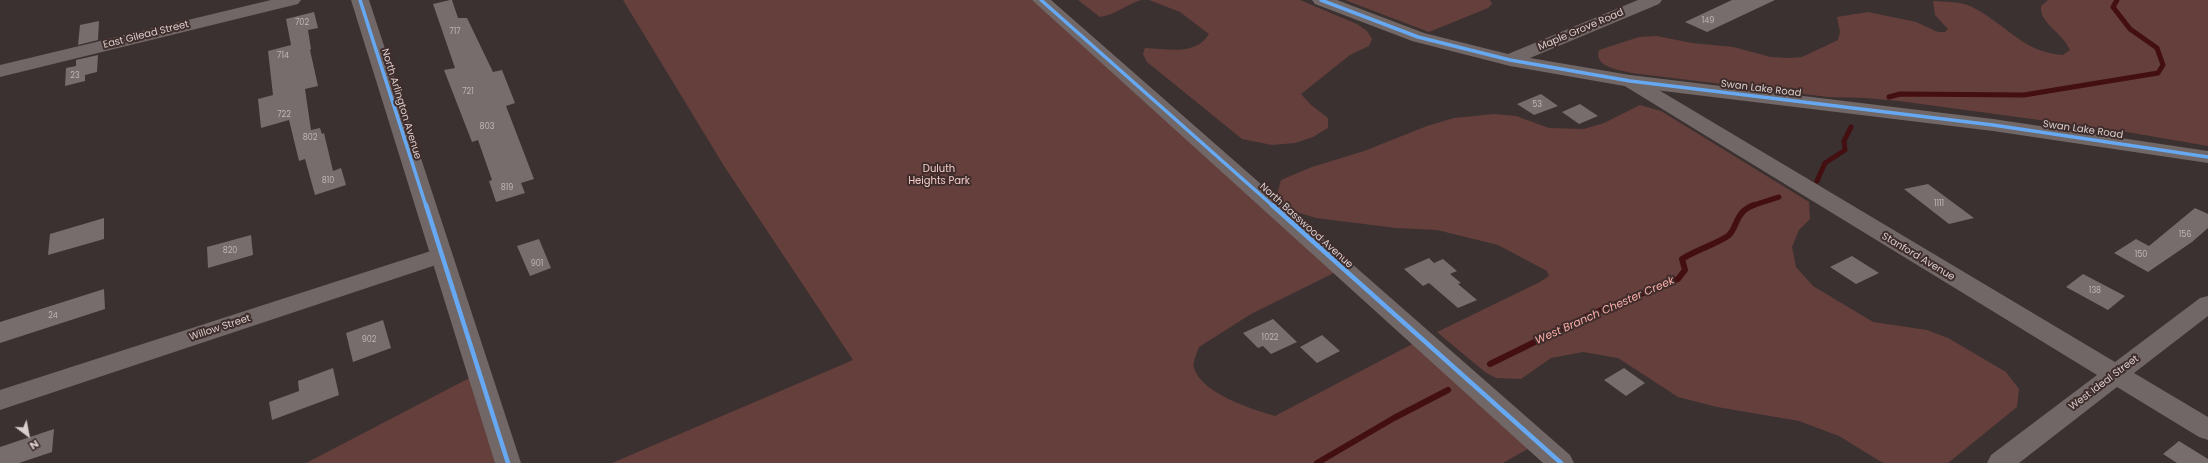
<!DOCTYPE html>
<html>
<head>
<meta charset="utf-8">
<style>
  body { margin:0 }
  #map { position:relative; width:2208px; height:463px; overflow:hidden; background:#3b3130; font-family:Poppins,sans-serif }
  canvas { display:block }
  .north { position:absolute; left:8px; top:415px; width:40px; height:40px; -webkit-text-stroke:3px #3f2d2c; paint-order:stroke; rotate:148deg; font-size:11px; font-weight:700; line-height:16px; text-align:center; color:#dacfcd }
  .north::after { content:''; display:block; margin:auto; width:14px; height:18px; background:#dacfcd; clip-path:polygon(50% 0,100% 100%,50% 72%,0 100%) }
</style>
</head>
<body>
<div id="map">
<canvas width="2208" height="463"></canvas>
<div class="north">N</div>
</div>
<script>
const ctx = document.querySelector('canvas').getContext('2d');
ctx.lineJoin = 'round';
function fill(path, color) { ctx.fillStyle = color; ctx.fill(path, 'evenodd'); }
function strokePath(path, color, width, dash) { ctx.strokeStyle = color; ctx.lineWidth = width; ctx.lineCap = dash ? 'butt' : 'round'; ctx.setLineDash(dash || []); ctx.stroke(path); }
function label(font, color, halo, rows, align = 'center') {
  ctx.font = font + ' Poppins,sans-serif'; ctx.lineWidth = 4; ctx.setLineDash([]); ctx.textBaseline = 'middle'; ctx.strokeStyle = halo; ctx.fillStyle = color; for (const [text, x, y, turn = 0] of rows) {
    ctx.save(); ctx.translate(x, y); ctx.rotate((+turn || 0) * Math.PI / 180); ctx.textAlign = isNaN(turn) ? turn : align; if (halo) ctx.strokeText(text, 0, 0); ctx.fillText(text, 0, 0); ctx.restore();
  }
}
fill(new Path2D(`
  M 623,0 L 1041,0 L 1342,269 L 1251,314 L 1199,347 C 1197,353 1192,363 1194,368 C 1202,394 1252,409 1275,416 L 1422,339 L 1538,443 L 1503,463 L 612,463 L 853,360 L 724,166 Z
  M 1078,0 L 1141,0 C 1125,5 1118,14 1100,17 Z
  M 1149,0 L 1300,0 L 1357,24 L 1367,31 L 1372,39 L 1369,46 L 1350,55 L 1301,94 L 1311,105 L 1328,118 L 1328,128 L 1313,137 L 1295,143 L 1272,145 L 1242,139 L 1147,62 L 1143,54 L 1145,48 C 1168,49 1195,56 1209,34 L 1180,12 Z
  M 1345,0 L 1490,0 L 1492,4 L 1488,8 L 1429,32 Z
  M 2048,0 L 2208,0 L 2208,146 L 2121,131 L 1899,101 L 1865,98 L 1828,97 L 1632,73 C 1620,70 1593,67 1599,50 L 1639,37 L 1657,36 L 1692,43 L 1733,47 L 1771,57 L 1789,58 L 1802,57 L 1838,40 L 1840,32 L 1837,17 L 1868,12 L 1916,22 L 1938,32 L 1945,32 L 1948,29 L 1935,15 L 1933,1 C 1946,2 1960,1 1972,7 C 2006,24 2022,52 2063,55 L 2070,50 C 2063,33 2039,23 2041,6 Z
  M 1640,105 L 1661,111 L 1809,202 L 1810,219 L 1799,230 L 1792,247 L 1796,267 L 1813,286 L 1873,322 L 1927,330 L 1948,338 L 2006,372 L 2019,389 L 2017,407 L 1948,463 L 1883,463 L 1839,436 L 1799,421 L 1717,407 L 1678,397 L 1618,358 L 1583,352 L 1551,358 L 1521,379 L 1496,378 L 1485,372 L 1437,332 L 1540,282 L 1549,276 L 1547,271 L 1498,245 L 1437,230 L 1396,228 L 1316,218 L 1290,210 L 1276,198 L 1281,180 L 1312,167 L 1364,151 L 1427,126 L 1454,118 L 1494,114 L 1516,116 L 1549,128 L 1584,129 L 1604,123 Z
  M 479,373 L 502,463 L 306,463 Z`), '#653f3c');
strokePath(new Path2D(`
  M 1889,97 L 1900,94 L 2024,95 L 2158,73 L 2163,65 L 2157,48 L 2130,29 L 2113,7 L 2117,0
  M 1817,181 L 1825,163 L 1845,150 L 1844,141 L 1851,127
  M 1751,206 L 1779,197`), '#430f11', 5);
strokePath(new Path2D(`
  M 1490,364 L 1594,313 L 1678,279 L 1685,270 L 1682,259 C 1696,250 1714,245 1728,236 C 1738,228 1734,212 1754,205
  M 1317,463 L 1394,418 L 1448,390`), '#430f11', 6);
fill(new Path2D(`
  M 450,0 L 452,0 L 458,18 L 467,18 L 493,72 L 502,70 L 515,103 L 506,106 L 534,179 L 521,183 L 525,193 L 496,202 L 489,181 L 492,180 L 478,140 L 472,142 L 444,70 L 455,68 L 433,4 Z
  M 1732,0 L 1775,0 L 1707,32 L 1685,22 Z
  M 314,12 L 318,28 L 308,30 L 311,49 L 310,50 L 318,86 L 305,89 L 311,130 L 320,128 L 322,134 L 324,133 L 333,171 L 341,168 L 346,185 L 315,195 L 305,159 L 299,161 L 289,120 L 261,128 L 258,99 L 273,95 L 268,51 L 291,45 L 286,19 Z
  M 99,21 L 98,40 L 78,45 L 80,25 Z
  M 98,55 L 97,72 L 85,75 L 85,81 L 65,86 L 66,68 L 76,66 L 76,60 Z
  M 1541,94 L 1558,106 L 1534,115 L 1517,104 Z
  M 1580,104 L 1598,116 L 1579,124 L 1562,112 Z
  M 1928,184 L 1974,218 L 1949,224 L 1904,189 Z
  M 2195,208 L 2208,214 L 2208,228 L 2192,242 L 2148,272 L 2114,253 L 2136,239 L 2149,246 Z
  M 104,218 L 104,239 L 48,255 L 50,234 Z
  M 251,235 L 253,255 L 208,268 L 207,247 Z
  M 539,239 L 551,268 L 530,276 L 517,246 Z
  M 1852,256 L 1879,273 L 1856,284 L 1830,267 Z
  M 1429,258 L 1434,263 L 1443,259 L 1457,271 L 1450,274 L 1461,283 L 1458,284 L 1477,300 L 1458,308 L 1429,283 L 1423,286 L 1404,269 Z
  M 2083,274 L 2125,296 L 2108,310 L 2066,287 Z
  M 104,289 L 105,309 L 0,343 L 0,322 Z
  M 1273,319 L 1297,342 L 1271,354 L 1263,346 L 1258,348 L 1243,333 Z
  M 383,320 L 391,348 L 353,362 L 346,333 Z
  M 1322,335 L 1340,351 L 1317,363 L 1300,347 Z
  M 333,368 L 339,395 L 272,420 L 269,402 L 299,391 L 298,381 Z
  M 1624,368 L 1645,383 L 1626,396 L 1604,380 Z
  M 54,429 L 52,452 L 19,463 L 0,463 L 0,447 Z
  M 2179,441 L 2208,459 L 2208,463 L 2177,463 L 2163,454 Z`), '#766d6c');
fill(new Path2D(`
  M 271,0 L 301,0 L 298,4 L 0,77 L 0,65 Z
  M 1032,0 L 1051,0 L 1570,455 L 1574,463 L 1543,463 Z
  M 1630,75 L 1637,77 L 2115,362 L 2200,298 L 2208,296 L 2208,316 L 2134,373 L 2208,417 L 2208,440 L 2199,437 L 2117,387 L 2019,463 L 1987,463 L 1991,455 L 2097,375 L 1623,85 L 1621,81 L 1623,77 Z
  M 440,248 L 448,251 L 451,256 L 448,261 L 0,410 L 0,390 Z`), '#706766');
fill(new Path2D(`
  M 351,0 L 369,0 L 521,463 L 495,463 Z
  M 1312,0 L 1337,0 L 1424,33 L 1508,54 L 1638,0 L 1662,0 L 1659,4 L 1530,58 L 1630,75 L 1993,119 L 2208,151 L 2208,163 L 1993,131 L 1630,87 L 1510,66 L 1412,41 L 1315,4 Z`), '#706766');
strokePath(new Path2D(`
  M 360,0 L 426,206
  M 1041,0 L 1273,206
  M 1321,0 L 1418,37 L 1510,60 L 1630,81 L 1993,125 L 2208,157`), '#66a8f1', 3.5);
strokePath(new Path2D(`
  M 426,205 L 508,463
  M 1272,205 L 1561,463`), '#66a8f1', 4.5);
label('8px', '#c1b6b5', null, [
  ["149",1708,21],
  ["702",302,23],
  ["717",455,32],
  ["714",283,56],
  ["23",75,76],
  ["721",468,92],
  ["53",1537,105],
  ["722",284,115],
  ["803",487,127],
  ["802",310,138],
  ["810",328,181],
  ["819",507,188],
  ["1111",1939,204],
  ["156",2185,235],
  ["820",230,251],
  ["150",2141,255],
  ["901",537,264],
  ["138",2095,291],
  ["24",53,316],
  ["1022",1270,338],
  ["902",369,340]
]);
label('10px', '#dacfcd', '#3f2d2c', [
  ["Maple Grove Road",1581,30,-23],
  ["East Gilead Street",146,35,-14],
  ["Swan Lake Road",1761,89,7],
  ["North Arlington Avenue",401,104,73],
  ["Swan Lake Road",2083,130,8],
  ["North Basswood Avenue",1306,226,42],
  ["Stanford Avenue",1918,257,31],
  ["Willow Street",220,328,-18],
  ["West Ideal Street",2104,383,-37]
]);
label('10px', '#f3cbc7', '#3f2d2c', [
  ["Duluth",939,169],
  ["Heights Park",939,181]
]);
label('italic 11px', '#fbaea8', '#3f2d2c', [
  ["West Branch Chester Creek",1605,311,-24]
]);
</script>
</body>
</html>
